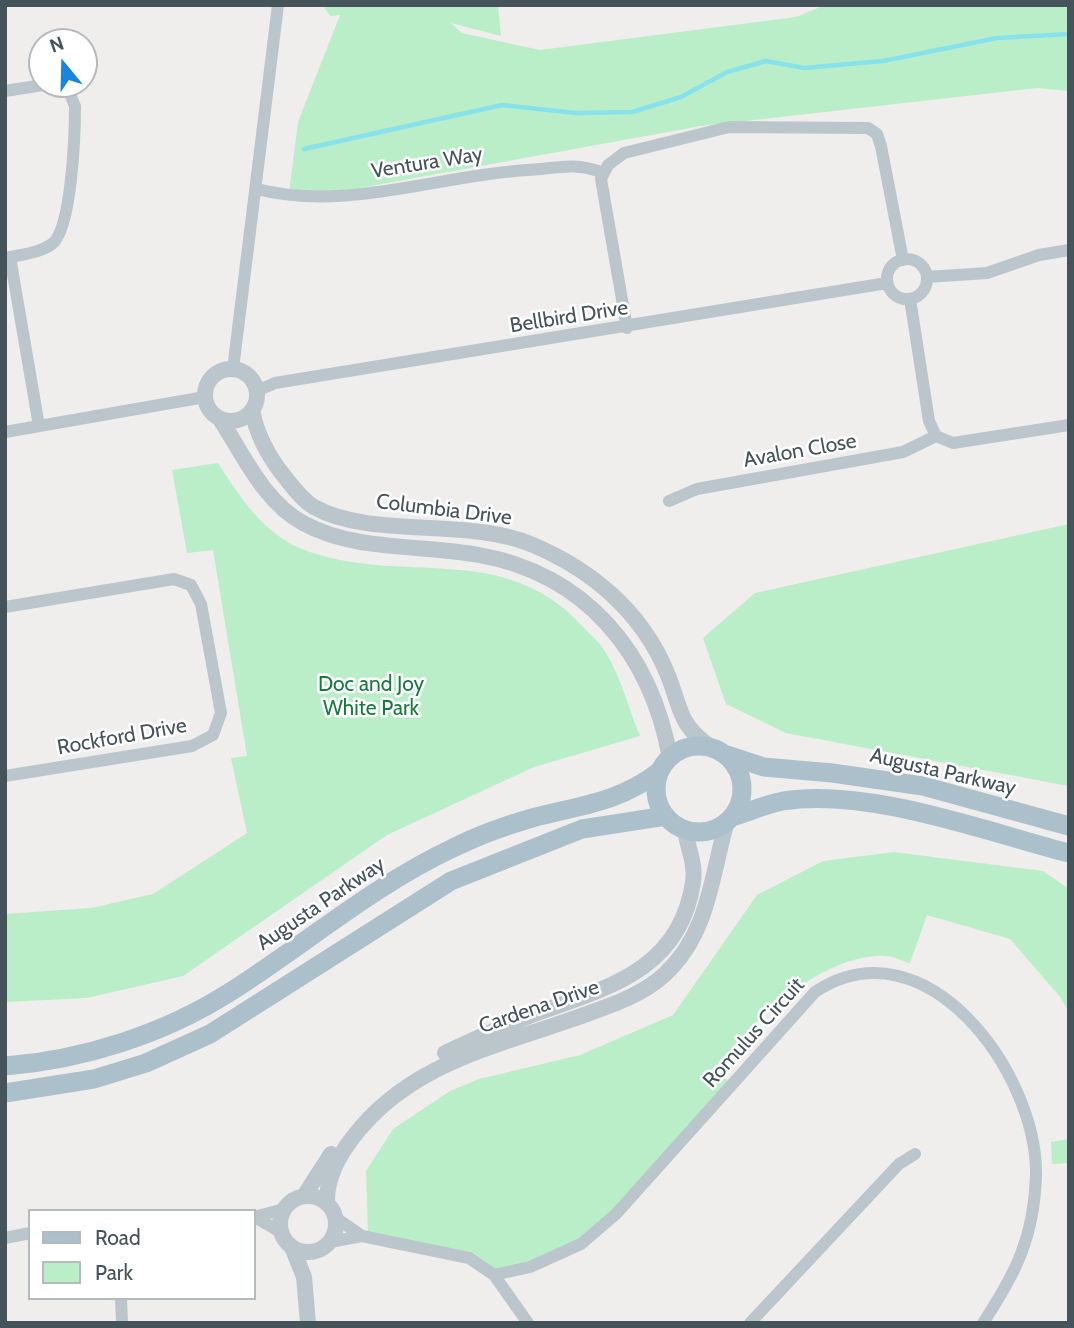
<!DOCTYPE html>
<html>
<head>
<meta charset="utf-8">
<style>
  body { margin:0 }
  #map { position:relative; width:1074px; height:1328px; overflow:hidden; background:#f0eded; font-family:Cabin,sans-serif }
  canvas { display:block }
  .frame { position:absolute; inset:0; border:7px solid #45535a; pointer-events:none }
  .legend { position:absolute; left:28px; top:1209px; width:228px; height:91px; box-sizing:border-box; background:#fff; border:2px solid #b5babd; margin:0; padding:9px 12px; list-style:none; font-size:21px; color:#45535a }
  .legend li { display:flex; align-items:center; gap:14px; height:35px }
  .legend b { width:35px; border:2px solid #b5babd }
  .north { position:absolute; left:28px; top:28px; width:70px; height:70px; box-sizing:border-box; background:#fff; border:2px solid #b5babd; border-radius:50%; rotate:341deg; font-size:19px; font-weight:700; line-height:28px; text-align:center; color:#45535a }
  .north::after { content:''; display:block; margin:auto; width:24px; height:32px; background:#1985dd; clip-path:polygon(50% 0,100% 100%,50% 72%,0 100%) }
</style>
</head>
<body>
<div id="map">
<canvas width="1074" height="1328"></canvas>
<div class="frame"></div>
<ul class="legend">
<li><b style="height:9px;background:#acc0cc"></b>Road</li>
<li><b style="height:19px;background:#baeec8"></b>Park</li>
</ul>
<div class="north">N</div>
</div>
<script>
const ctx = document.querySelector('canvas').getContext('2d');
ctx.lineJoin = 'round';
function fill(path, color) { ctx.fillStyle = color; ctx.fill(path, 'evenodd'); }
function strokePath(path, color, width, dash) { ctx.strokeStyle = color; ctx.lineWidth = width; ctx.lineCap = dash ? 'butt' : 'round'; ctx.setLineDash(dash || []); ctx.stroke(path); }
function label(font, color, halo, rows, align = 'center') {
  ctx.font = font + ' Cabin,sans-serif'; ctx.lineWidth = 5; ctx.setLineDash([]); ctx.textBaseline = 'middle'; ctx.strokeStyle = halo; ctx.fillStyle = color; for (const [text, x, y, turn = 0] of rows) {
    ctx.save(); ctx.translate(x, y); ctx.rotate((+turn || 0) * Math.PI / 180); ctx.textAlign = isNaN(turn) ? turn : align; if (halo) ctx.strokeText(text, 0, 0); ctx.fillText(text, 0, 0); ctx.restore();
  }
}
fill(new Path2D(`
  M 323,5 L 498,5 L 501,36 L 451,23 L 462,33 L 540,50 L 796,17 L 825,5 L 1069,5 L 1069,91 L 1037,88 L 701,126 L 288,201 L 298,122 L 340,15 L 330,16 Z
  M 218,463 C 239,496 264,534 302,549 C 401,588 504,537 585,629 C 592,636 601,644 606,653 C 621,677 629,710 640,736 L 534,767 L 387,835 L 183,976 L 87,998 L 5,1002 L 5,914 L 91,908 L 153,894 L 247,833 L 231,758 L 247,756 L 213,550 L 187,553 L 172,470 Z
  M 1069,524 L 1069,786 L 786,733 L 726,704 L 703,638 L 755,593 Z
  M 894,852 L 1043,871 L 1069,889 L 1069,1013 L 1061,998 L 1010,939 L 927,915 L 910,963 C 902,961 893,956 885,956 C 846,952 783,992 758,1021 C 743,1037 736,1058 719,1072 L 733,1086 L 581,1244 L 494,1275 L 469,1258 L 368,1237 L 366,1171 L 393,1129 L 450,1091 L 479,1079 L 580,1055 L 673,1015 L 757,895 L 823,861 Z
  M 1069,1139 L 1069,1163 L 1052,1164 L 1051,1142 Z`), '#baeec8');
strokePath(new Path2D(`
  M 304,149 L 502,105 L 576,113 L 632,112 L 681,97 L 727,72 L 766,61 L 804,68 L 883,61 L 997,38 L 1069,34`), '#87e2eb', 4.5);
strokePath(new Path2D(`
  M 5,91 L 49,84
  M 257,189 C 345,212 439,175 528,170 C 560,168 571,162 602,172
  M 10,257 L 39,426
  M 5,258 C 21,255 39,253 52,244 C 72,229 75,132 75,106 L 69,92 L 58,84
  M887 279a20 20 0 1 1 40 0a20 20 0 1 1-40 0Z
  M 927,277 L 987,273 L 1039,255 L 1069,250
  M 910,299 L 929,421 L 936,436 L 953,443 L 1069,425
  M 627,328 L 601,179 L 608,165 L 624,153 L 729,127 L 868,128 L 877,134 L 881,146 L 903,260
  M 233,369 L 278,5
  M 257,391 L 275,383 L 887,283
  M 5,432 L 205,397
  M 669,501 L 697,489 L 903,452 L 936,436
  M 5,607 L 174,579 L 191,585 L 201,604 L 221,713 L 213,735 L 192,746 L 5,776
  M 254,1217 L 284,1209
  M 255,1217 L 282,1233
  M 336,1218 L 362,1236
  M 5,1238 L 30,1233
  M 330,1242 L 362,1236 L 469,1258 L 494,1275 L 528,1323
  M 494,1275 L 530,1267 L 581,1244 L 616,1214 L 815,992 C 926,919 1038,1074 1036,1176 C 1034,1237 1016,1273 983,1323
  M 121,1298 L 122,1323
  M 750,1323 L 899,1164 L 915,1154`), '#bbc6cc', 12);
strokePath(new Path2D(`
  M205 395a26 26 0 1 1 52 0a26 26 0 1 1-52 0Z
  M 252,410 C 257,436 268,456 284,476 C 293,487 302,500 314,507 C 371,539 468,517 533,545 C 592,570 642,612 667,673 C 682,709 677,724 712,748
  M 220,419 C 243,454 264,502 303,523 C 356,552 421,544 479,555 C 586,574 651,653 670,758
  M 445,1053 C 473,1040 501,1027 529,1016 C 602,989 680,973 693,882 C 696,863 687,847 685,829
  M 304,1196 L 331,1154
  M280 1224a28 28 0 1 1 56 0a28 28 0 1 1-56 0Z
  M 327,1203 C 326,1178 339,1155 354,1136 C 412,1061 500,1046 584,1015 C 612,1005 642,995 664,975 C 709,934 711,877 727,821
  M 292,1247 L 304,1277 L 308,1323`), '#bbc6cc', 16);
strokePath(new Path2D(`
  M656 789a43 43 0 1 1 86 0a43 43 0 1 1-86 0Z
  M 724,754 L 764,767 L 832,773 L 923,786 L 1069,826
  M 732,817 C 749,812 766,804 783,801 C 867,787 987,832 1069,853
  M 5,1066 C 83,1060 164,1034 230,992 C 304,945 374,885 453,848 C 479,835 504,826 532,818 C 581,805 618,803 660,771
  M 5,1093 L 94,1079 L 146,1063 L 210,1034 L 451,881 L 582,829 L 666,816`), '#acc0cc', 19);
label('21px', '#45535a', '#fff', [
  ["Ventura Way",427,163,-9],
  ["Bellbird Drive",569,317,-9],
  ["Avalon Close",800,451,-10],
  ["Columbia Drive",444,510,7],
  ["Rockford Drive",122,737,-10],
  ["Augusta Parkway",943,772,13],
  ["Augusta Parkway",321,904,-34],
  ["Cardena Drive",539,1007,-19],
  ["Romulus Circuit",754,1033,-48]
]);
label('21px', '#167b3d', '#fff', [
  ["Doc and Joy",371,685],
  ["White Park",371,709]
]);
</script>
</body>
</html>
